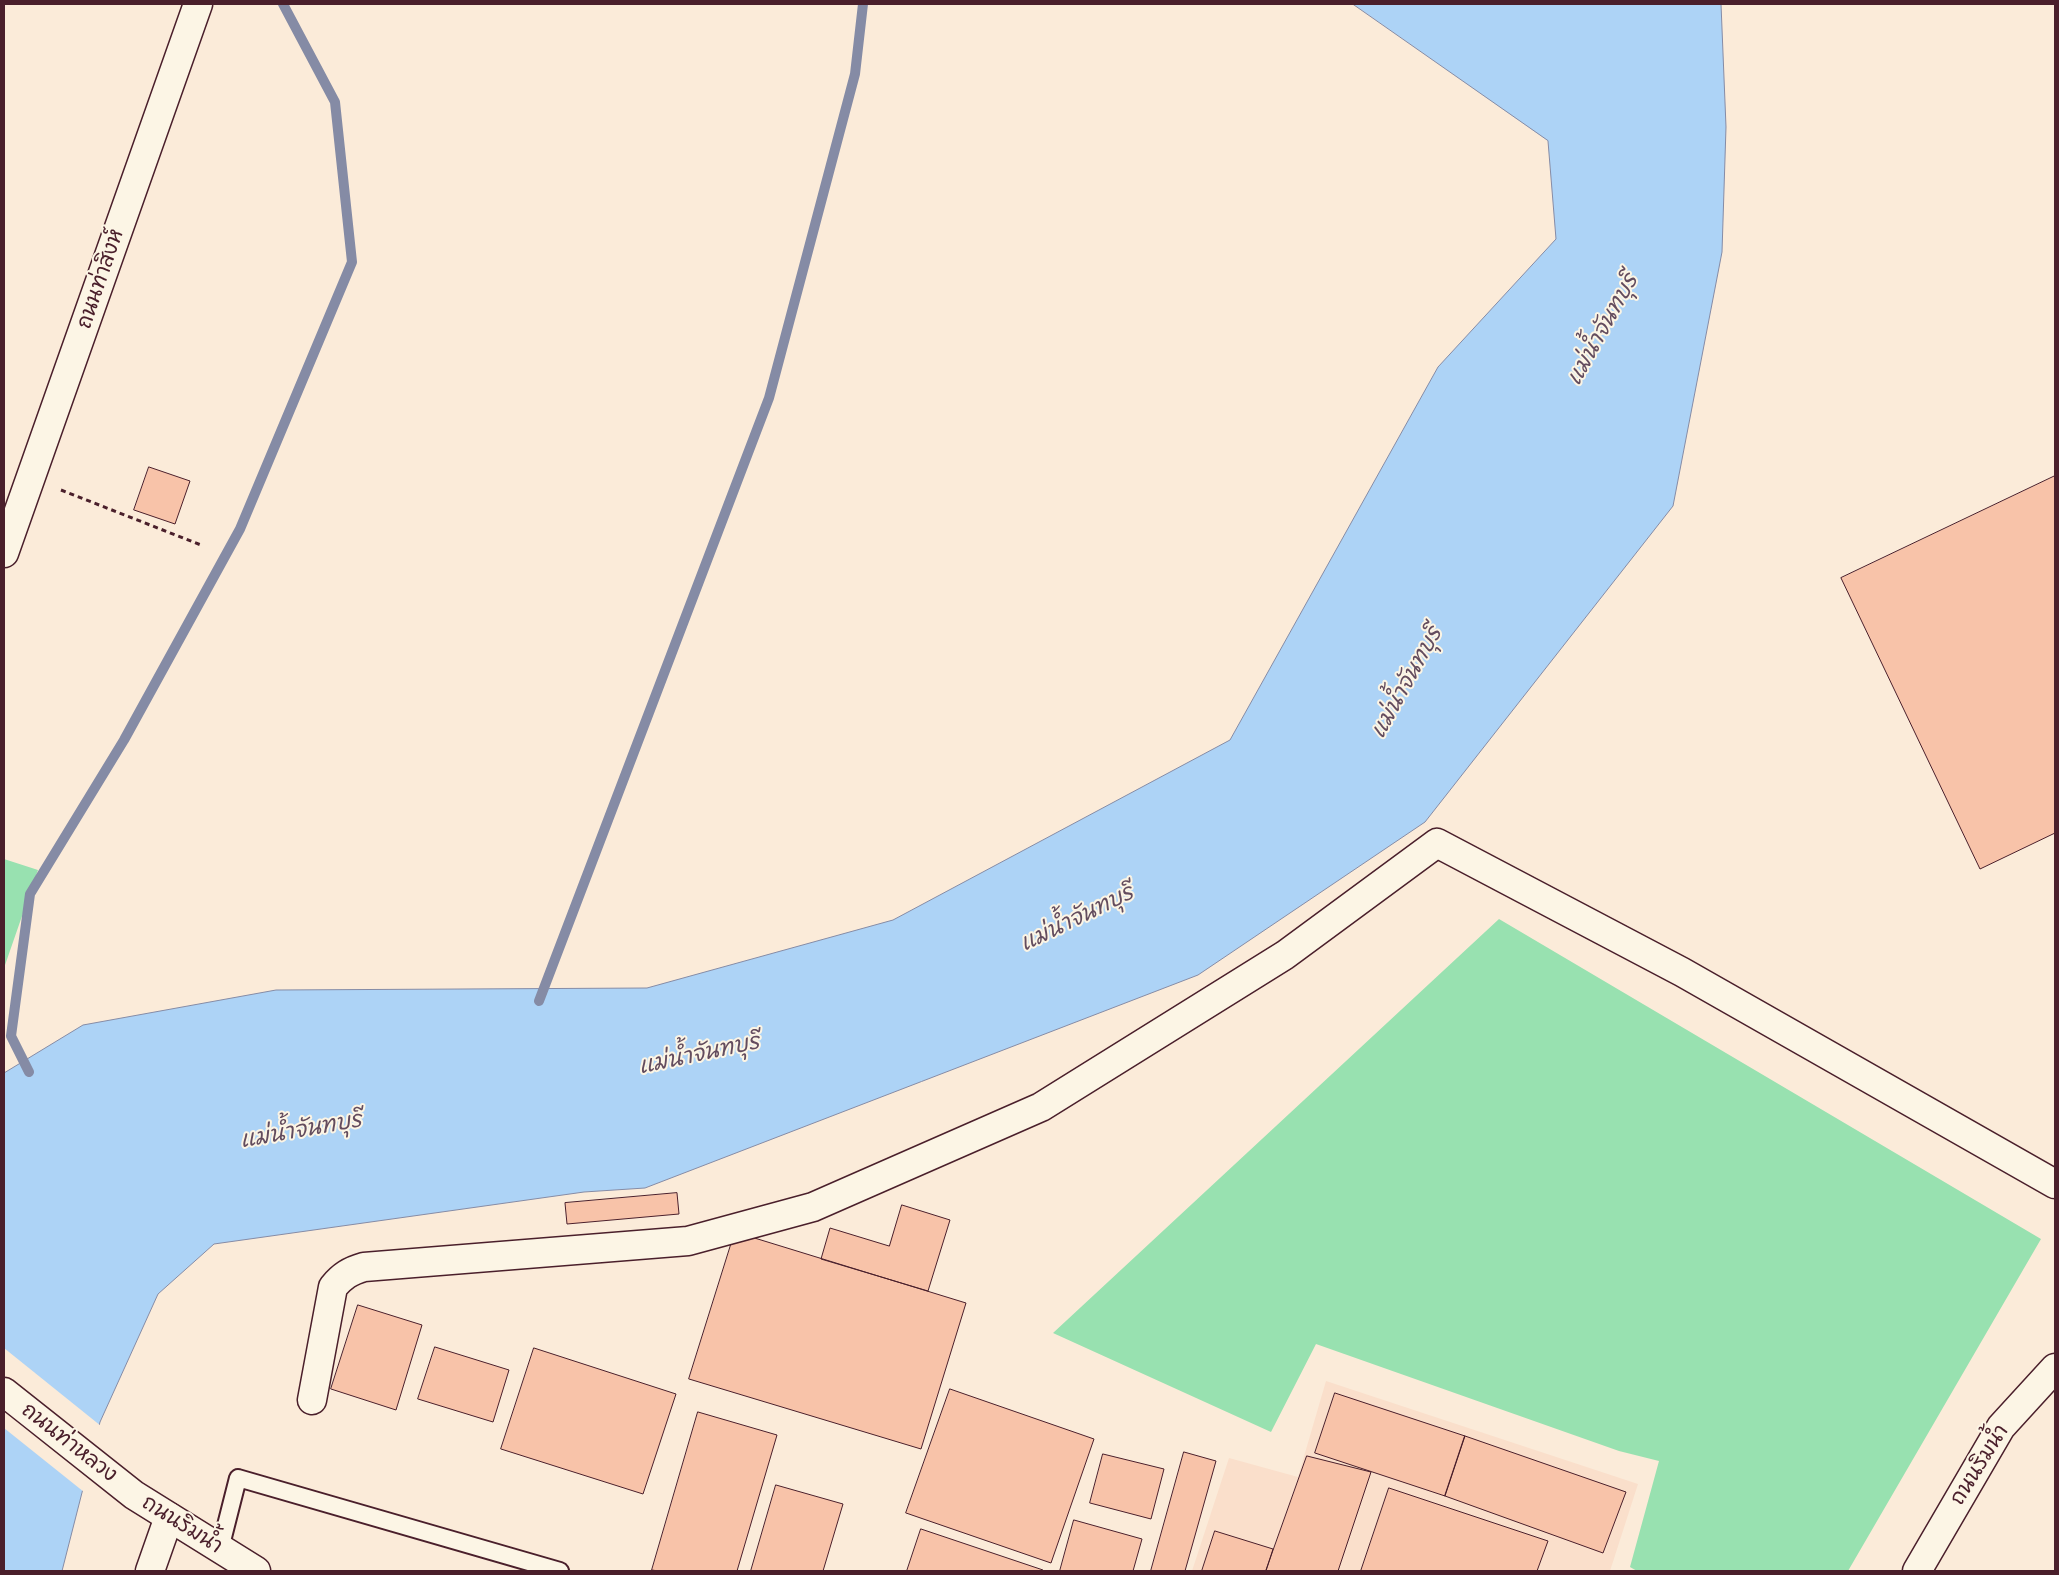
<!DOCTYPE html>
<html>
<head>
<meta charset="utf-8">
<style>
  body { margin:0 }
  #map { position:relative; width:2059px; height:1575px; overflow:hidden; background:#fbebd9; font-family:Caveat,sans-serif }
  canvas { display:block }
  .frame { position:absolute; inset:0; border:5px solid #4a1f2b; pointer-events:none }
</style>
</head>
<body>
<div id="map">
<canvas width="2059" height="1575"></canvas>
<div class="frame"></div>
</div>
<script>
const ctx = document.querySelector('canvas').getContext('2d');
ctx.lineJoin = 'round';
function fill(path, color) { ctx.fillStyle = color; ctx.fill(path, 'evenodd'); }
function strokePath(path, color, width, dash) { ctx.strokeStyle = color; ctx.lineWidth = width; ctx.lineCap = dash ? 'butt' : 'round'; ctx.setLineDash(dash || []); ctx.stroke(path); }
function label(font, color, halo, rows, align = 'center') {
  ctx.font = font + ' Caveat,"Playpen Sans Thai",sans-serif'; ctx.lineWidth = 4; ctx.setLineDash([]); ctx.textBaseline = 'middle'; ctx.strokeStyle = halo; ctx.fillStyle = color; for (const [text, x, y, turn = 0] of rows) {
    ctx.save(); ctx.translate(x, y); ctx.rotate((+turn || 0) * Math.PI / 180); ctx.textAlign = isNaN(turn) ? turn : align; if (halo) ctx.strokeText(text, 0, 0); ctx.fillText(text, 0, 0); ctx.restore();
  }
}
fill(new Path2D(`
  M 1326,1381 L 1638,1484 L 1610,1571 L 1192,1571 L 1229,1458 L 1298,1477 Z`), '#fadfcb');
fill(new Path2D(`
  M 4,859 L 38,870 L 4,968 Z
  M 1499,919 L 2041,1239 L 1848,1571 L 1637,1571 L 1630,1567 L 1659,1461 L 1619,1451 L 1316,1344 L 1271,1432 L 1053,1333 Z`), '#98e1b0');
const water = new Path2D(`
  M 1353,4 L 1721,4 L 1726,127 L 1722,252 L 1673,506 L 1425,822 L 1198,975 L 645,1188 L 584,1192 L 214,1244 L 158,1294 L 100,1422 L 62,1571 L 4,1571 L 4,1073 L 83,1025 L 276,990 L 647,988 L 893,920 L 1230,740 L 1438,367 L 1556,239 L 1548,141 Z`);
fill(water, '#add3f6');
strokePath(water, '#858ba5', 1);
fill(new Path2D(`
  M 4,1348 L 101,1426 L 84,1492 L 4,1428 Z`), '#fbebd9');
strokePath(new Path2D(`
  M 539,1001 L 769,398 L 855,74 L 863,4
  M 29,1072 L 11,1036 L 30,894 L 124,740 L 240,529 L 352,262 L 335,102 L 283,4`), '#858ba5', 10);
const building = new Path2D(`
  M 149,467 L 190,481 L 175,524 L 134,510 Z
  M 2055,476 L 2055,833 L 1980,869 L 1841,578 Z
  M 677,1193 L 679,1214 L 567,1224 L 565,1203 Z
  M 902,1205 L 950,1220 L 928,1291 L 821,1259 L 830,1228 L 889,1246 Z
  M 735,1232 L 966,1303 L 921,1449 L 689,1379 Z
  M 358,1305 L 422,1325 L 396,1410 L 331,1389 Z
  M 435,1347 L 509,1370 L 493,1422 L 418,1399 Z
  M 534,1348 L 676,1394 L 643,1494 L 501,1449 Z
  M 950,1389 L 1094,1439 L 1051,1563 L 906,1513 Z
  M 1335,1393 L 1465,1436 L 1445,1496 L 1315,1453 Z
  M 698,1412 L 777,1435 L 737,1571 L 658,1571 L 652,1570 Z
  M 1465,1436 L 1626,1492 L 1603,1553 L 1445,1496 Z
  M 1184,1452 L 1216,1461 L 1185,1571 L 1151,1571 Z
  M 1103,1454 L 1164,1469 L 1151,1519 L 1090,1503 Z
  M 1307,1456 L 1371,1472 L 1338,1571 L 1266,1571 Z
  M 776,1485 L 843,1504 L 823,1571 L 751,1571 Z
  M 1389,1488 L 1548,1541 L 1537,1571 L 1361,1571 Z
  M 1074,1520 L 1142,1539 L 1133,1571 L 1060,1571 Z
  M 921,1529 L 1043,1570 L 1043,1571 L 907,1571 Z
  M 1215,1531 L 1273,1549 L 1266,1571 L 1202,1571 Z`);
fill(building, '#f8c3a9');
strokePath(building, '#4a1f2b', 1);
const service = new Path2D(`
  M 220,1549 L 238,1478 L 560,1571`);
const minor = new Path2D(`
  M 4,553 L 198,4
  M 312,1400 L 333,1287 C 342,1276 350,1271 364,1267 L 688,1241 L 813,1207 L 1041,1107 L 1285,955 L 1437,843 L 1682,972 L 2055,1184
  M 150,1571 L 169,1517`);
const secondary = new Path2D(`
  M 4,1392 L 134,1495 L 256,1571
  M 1917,1571 L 2001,1427 L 2055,1368`);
strokePath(service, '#4a1f2b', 20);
strokePath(minor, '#4a1f2b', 31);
strokePath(secondary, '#4a1f2b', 31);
strokePath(new Path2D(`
  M 61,490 L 201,545`), '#4a1f2b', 3, [5, 4]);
strokePath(service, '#fcf5e5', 16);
strokePath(minor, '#fcf5e5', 28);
strokePath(secondary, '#fcf5e5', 28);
label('21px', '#4a1f2b', '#fcf5e5', [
  ["ถนนท่าสิงห์",101,279,-71],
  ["ถนนท่าหลวง",69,1443,38],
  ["ถนนริมน้ำ",1980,1465,-58],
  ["ถนนริมน้ำ",182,1525,32]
]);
label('italic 22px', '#634c5e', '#fcf5e5', [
  ["แม่น้ำจันทบุรี",1603,330,-61],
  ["แม่น้ำจันทบุรี",1407,683,-61],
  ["แม่น้ำจันทบุรี",1077,919,-26],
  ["แม่น้ำจันทบุรี",699,1055,-12],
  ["แม่น้ำจันทบุรี",301,1131,-10]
]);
</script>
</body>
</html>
